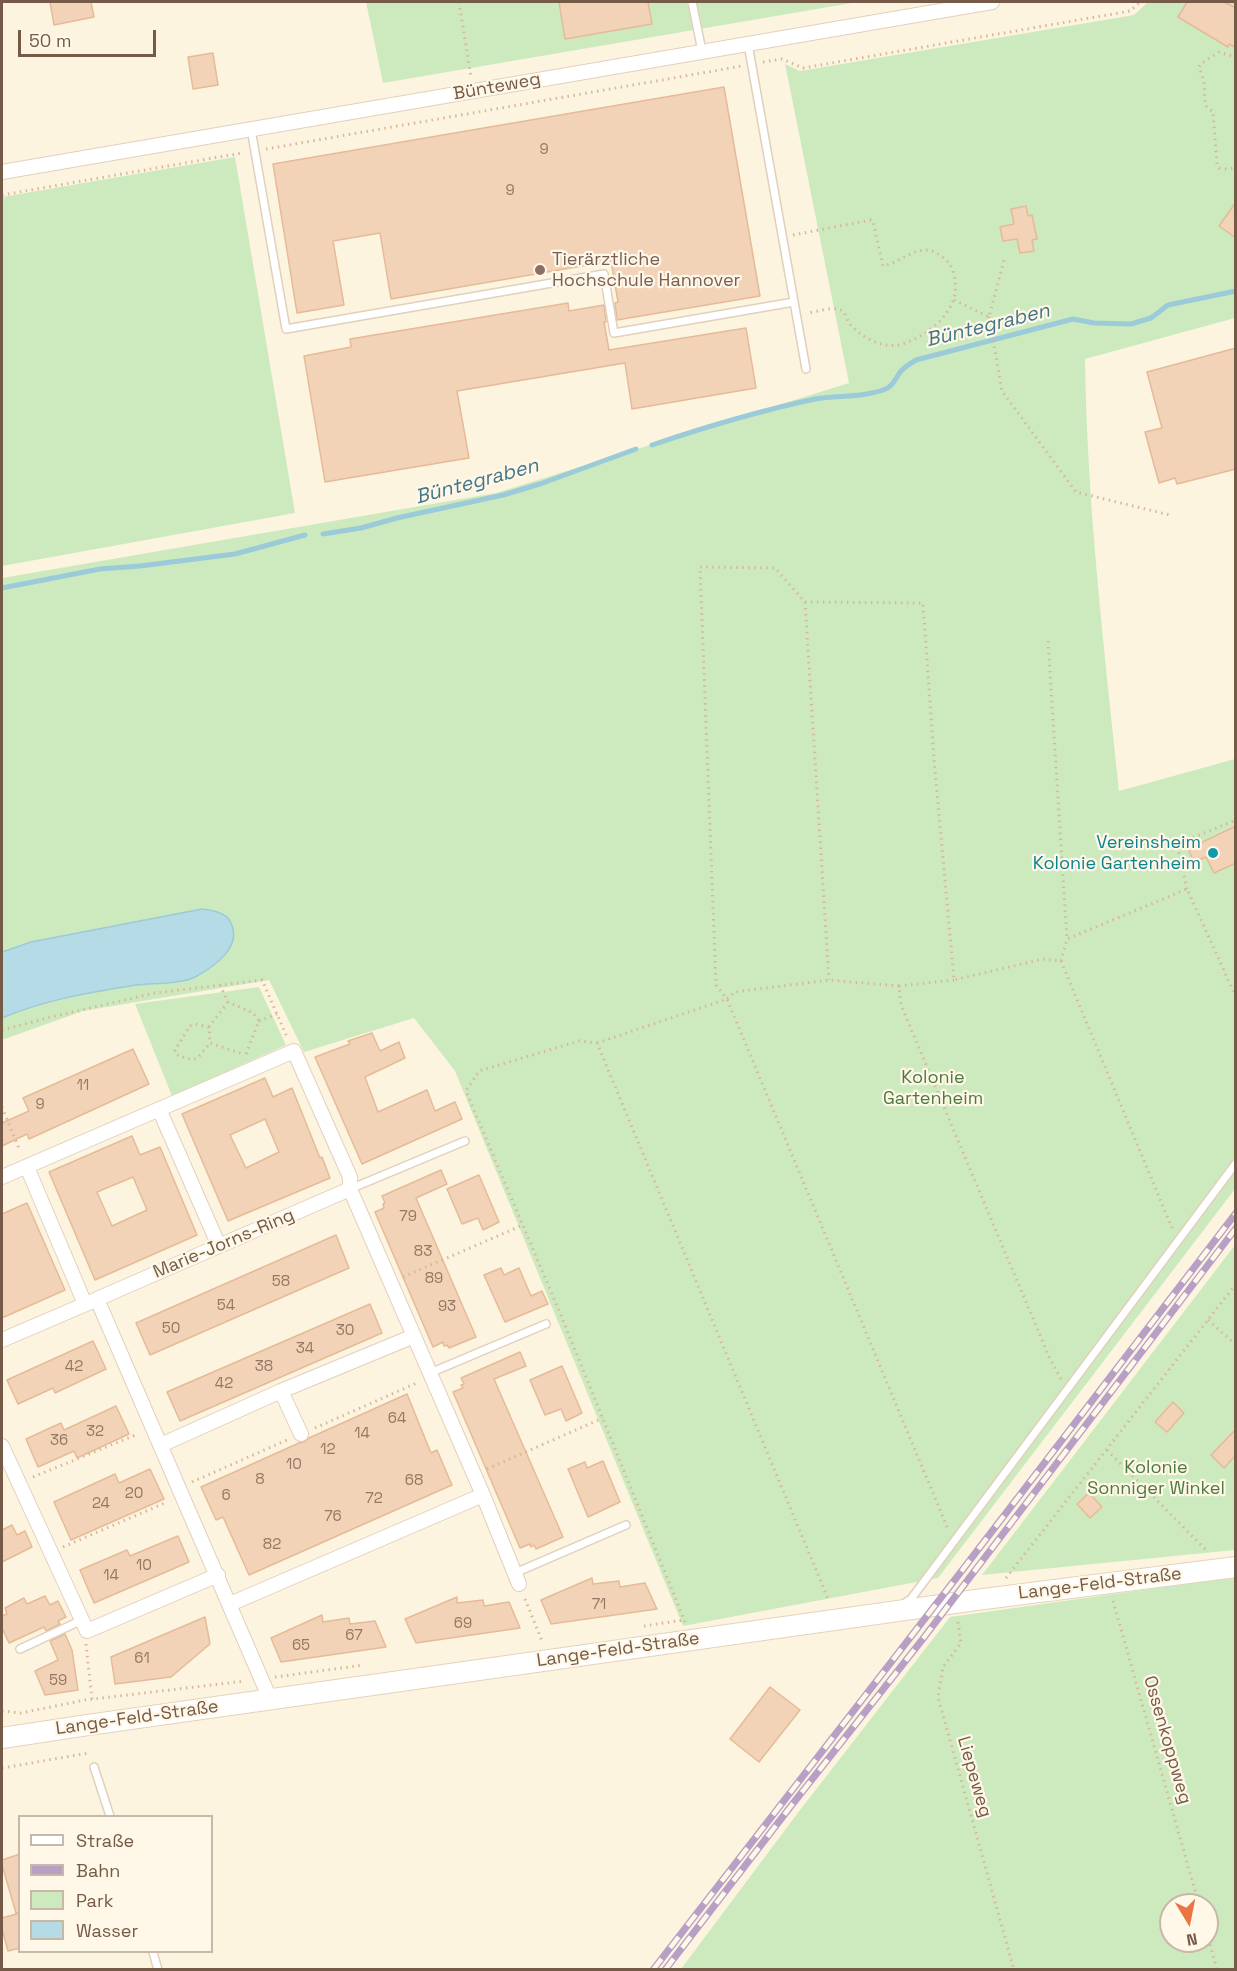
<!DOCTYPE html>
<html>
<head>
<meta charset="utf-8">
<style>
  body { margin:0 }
  #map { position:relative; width:1237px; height:1971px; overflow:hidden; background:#fdf4e0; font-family:"Space Grotesk",sans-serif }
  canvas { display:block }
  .frame { position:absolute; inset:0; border:3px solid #745a47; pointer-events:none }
  .legend { position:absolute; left:18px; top:1815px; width:195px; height:138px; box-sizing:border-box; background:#fff7e7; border:2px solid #c7b8a7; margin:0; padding:8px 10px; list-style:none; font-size:18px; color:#745a47 }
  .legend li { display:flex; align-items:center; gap:12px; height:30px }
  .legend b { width:30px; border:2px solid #c7b8a7 }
  .north { position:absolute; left:1159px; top:1893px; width:60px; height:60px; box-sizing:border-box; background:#fff7e7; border:2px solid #c7b8a7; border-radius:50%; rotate:170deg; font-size:16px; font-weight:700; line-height:24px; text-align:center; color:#745a47 }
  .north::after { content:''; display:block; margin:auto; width:21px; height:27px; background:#ea7442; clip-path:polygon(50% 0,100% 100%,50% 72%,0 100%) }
  .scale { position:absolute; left:18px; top:30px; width:138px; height:27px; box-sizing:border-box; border:3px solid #745a47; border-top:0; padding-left:8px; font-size:18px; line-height:21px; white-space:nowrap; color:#745a47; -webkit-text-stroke:4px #fff7e7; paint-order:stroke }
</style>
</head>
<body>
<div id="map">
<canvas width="1237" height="1971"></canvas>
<div class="frame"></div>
<ul class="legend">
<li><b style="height:8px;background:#fff"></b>Straße</li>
<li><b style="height:8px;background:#b79fc5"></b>Bahn</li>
<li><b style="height:16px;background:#cdeabf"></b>Park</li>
<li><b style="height:16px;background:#b5dbe6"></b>Wasser</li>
</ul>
<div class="north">N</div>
<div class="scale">50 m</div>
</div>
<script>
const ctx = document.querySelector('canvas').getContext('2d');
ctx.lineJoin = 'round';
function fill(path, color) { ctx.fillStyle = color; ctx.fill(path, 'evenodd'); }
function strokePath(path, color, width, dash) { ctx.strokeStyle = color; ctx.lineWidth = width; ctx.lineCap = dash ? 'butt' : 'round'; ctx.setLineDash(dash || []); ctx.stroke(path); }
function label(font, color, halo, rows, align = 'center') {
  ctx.font = font + ' "Space Grotesk",sans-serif'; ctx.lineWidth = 4.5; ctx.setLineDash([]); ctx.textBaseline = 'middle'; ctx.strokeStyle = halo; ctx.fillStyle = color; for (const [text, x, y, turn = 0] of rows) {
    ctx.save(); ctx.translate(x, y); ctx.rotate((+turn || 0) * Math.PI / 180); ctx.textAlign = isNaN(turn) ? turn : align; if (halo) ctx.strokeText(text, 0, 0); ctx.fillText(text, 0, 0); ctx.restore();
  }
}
fill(new Path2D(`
  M 366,2 L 858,2 L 383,83 Z
  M 1148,2 L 1235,2 L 1235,318 L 1085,359 C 1087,504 1104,647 1119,791 L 1235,759 L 1235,1189 L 938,1578 L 683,1626 L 455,1071 L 414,1018 L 304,1052 L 269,980 L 83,1011 L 2,1040 L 2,578 L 496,493 L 849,383 L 785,64 L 800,71 L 1134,15 Z
  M 235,157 L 295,513 L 2,566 L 2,197 Z
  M 259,987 L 286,1045 L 172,1096 L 135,1004 Z
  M 1235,1245 L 1235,1550 L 982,1575 Z
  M 1235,1577 L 1235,1969 L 681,1969 L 800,1810 L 950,1617 ZM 1171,1905 L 1207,1905 L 1207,1941 L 1171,1941 Z`), '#cdeabf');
const water = new Path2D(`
  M 202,909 C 212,910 225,912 230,921 C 244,946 214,967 195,977 C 182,984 152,983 136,985 C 91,992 44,1000 2,1018 L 2,952 L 31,942 Z`);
fill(water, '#b5dbe6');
strokePath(water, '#9bcad8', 1.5);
strokePath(new Path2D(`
  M 652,445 C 705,427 759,411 815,399 C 837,395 861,398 883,390 C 893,387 895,379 901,371 C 905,367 911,363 916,360 L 1073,319 L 1094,323 L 1131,324 L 1151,318 L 1168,305 L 1236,291
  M 323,534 L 361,528 L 397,518 L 503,495 L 540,484 L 636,449
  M 2,588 L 100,569 L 140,566 L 235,554 L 305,535`), '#9bcad8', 5);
const building = new Path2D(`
  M 50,2 L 91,2 L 94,17 L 54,25 Z
  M 559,2 L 648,2 L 652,24 L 565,39 Z
  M 1187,2 L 1224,2 L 1236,8 L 1236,48 L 1229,44 L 1228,47 L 1178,17 Z
  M 213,53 L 218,85 L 193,89 L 188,57 Z
  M 724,87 L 760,296 L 617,320 L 615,303 L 618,302 L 611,261 L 391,299 L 380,233 L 333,241 L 344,305 L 297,313 L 273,164 Z
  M 1236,202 L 1236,238 L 1219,226 Z
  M 1026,206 L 1028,216 L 1032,215 L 1037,239 L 1032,240 L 1034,251 L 1020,253 L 1017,239 L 1003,241 L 1000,227 L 1014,224 L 1011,209 Z
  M 568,303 L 569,311 L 604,305 L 606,322 L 604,322 L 609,350 L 746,328 L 756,388 L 632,409 L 625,363 L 457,391 L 469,458 L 325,482 L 304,356 L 351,347 L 350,339 Z
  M 1236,348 L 1236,469 L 1177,484 L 1175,478 L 1159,483 L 1145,432 L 1162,428 L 1147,372 Z
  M 1236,826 L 1236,863 L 1214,873 L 1206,857 L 1194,862 L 1188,849 Z
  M 372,1033 L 380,1051 L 399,1042 L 405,1058 L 365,1077 L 378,1112 L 427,1090 L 435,1111 L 455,1102 L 462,1119 L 362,1164 L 315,1057 L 350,1044 L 348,1041 Z
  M 133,1049 L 149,1084 L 29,1139 L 27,1134 L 2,1146 L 2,1123 L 29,1111 L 23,1098 Z
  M 265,1078 L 273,1097 L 292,1088 L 320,1158 L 322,1157 L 330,1178 L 228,1221 L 182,1114 ZM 265,1119 L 279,1152 L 246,1168 L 230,1135 Z
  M 132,1136 L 140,1155 L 160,1147 L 197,1235 L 95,1280 L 49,1172 ZM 133,1177 L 147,1210 L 112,1226 L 97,1192 Z
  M 441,1170 L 447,1184 L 416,1198 L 476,1337 L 449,1348 L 447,1345 L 444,1346 L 443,1342 L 433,1347 L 375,1212 L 384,1208 L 383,1204 L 385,1203 L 382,1196 Z
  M 479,1175 L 499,1222 L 483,1230 L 478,1218 L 462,1224 L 447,1189 Z
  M 27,1203 L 65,1290 L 2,1318 L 2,1214 Z
  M 336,1235 L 349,1268 L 150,1355 L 136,1323 Z
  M 501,1268 L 504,1275 L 519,1268 L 531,1296 L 542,1291 L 548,1304 L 505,1322 L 484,1275 Z
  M 370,1304 L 382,1333 L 180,1421 L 167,1392 Z
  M 93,1341 L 106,1369 L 55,1393 L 53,1388 L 18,1404 L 7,1380 Z
  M 520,1352 L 526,1366 L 494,1379 L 563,1537 L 536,1549 L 534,1545 L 531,1547 L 530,1544 L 520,1548 L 453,1392 L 463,1388 L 461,1385 L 464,1384 L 461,1378 Z
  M 562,1366 L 582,1413 L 566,1421 L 561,1409 L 545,1415 L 530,1380 Z
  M 407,1394 L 431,1453 L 437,1450 L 452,1485 L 249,1575 L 223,1517 L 216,1520 L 201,1487 L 299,1443 L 304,1442 L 309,1438 Z
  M 1173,1402 L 1184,1413 L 1167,1432 L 1155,1422 Z
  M 116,1406 L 129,1434 L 77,1458 L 74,1451 L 38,1467 L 26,1439 L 61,1423 L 64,1430 Z
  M 1236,1429 L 1236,1455 L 1224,1468 L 1211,1455 Z
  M 603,1461 L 620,1502 L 588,1517 L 568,1469 L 585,1462 L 587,1468 Z
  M 150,1469 L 164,1499 L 71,1540 L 54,1502 L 115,1474 L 119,1483 Z
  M 1089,1493 L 1102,1507 L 1090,1518 L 1077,1504 Z
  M 12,1525 L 17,1535 L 25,1531 L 32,1547 L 2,1562 L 2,1530 Z
  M 178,1536 L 189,1562 L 94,1603 L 80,1570 L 127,1550 L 130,1556 Z
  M 592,1578 L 593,1584 L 619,1581 L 620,1587 L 645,1583 L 657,1609 L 551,1624 L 541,1600 Z
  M 45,1596 L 50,1605 L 58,1601 L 66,1617 L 58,1621 L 60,1624 L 46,1631 L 44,1627 L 9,1643 L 2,1628 L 2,1616 L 7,1614 L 5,1608 L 24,1598 L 27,1604 Z
  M 457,1597 L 457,1603 L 483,1600 L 484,1606 L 509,1602 L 520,1628 L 416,1643 L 405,1619 Z
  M 322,1615 L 323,1622 L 349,1618 L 350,1624 L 375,1621 L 386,1647 L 281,1662 L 271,1638 Z
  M 205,1617 L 210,1644 L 171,1677 L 115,1684 L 111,1657 Z
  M 65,1634 L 72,1650 L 78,1690 L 45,1695 L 35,1671 L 58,1660 L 50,1641 Z
  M 770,1687 L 800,1710 L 759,1762 L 730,1739 Z
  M 20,1854 L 20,1912 L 16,1913 L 2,1865 L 2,1860 Z
  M 20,1913 L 20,1948 L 8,1951 L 2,1929 L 2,1918 Z`);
fill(building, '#f2d3b7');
strokePath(building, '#e5bb97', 1.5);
const lane = new Path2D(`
  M 692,2 L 702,51
  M 748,44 L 806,369
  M 251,129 L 286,329 L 604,274 L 614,333 L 794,302
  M 350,1189 L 465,1141
  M 430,1373 L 546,1324
  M 515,1573 L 626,1525
  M 902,1605 L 911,1599 L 1236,1163
  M 20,1649 L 82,1620
  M 94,1767 L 110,1816
  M 153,1952 L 158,1970`);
const street = new Path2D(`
  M 2,172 L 992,2
  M 159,1109 L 219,1246
  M 27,1167 L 85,1304
  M 2,1177 L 294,1051 L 350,1177 L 350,1189
  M 2,1340 L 93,1301
  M 281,1391 L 301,1434
  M 161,1445 L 281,1391 L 414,1336
  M 2,1446 L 87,1631 L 218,1575
  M 230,1604 L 483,1495
  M 270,1699 L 97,1299 L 350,1189 L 483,1495 L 519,1584`);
const secondary = new Path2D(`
  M 2,1738 L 88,1725 L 976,1600 L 1236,1567`);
strokePath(lane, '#e1d0bc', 10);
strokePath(street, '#e1d0bc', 16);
strokePath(secondary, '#e6d2ba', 22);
strokePath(new Path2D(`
  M 459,2 L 471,77
  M 1236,59 L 1232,56 L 1219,52 L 1202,63 L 1199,67 L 1204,81 L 1205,105 L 1213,112 L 1217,165 L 1219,168 C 1225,169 1232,170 1236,166
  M 763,62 L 782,59 L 803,68 L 1130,11 L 1140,2
  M 266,149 L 742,66
  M 2,195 L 242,153
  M 793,235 L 871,220 L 873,221 L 883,266 C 898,263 909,251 925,250 C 933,250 939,254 945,259 C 950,263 953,269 954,275 C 963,308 931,335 902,344 C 884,350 860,337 849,323 C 846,318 845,310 838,309 C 830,307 816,312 807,313
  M 954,300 L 989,317 L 1005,256
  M 989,317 L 1002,391 L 1076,492 L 1170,515
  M 805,602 L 829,980
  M 1048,641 L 1067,939
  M 1187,889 L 1178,849 L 1187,840 L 1236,820
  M 1061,961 L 1172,1228
  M 220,985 L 228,1002 L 253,1013 L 259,1021 L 246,1054
  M 899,986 L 954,980
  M 228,1002 L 209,1027 L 210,1043 L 243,1054
  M 259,1021 L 277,1014
  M 209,1027 L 195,1024 L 190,1026 L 175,1050 L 175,1054 C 198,1063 195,1061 210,1043
  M 2,1030 L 55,1016 L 155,993 L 262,980 L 287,1037
  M 597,1043 L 727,999 L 948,1529
  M 2,1107 L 20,1151
  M 403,1277 L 523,1225
  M 1208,1320 L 1236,1345
  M 1061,1379 L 1050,1359 L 901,1005 L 899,986 L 829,980 L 735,992 L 727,999 L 716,985 L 700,567 L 775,568 L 805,602 L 923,603 L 934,759 L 954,980 L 1043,959 L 1061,961 L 1067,939 L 1187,889 L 1236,997
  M 315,1428 L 419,1382
  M 1107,1450 L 1208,1552
  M 487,1469 L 603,1418
  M 33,1477 L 138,1434
  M 192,1482 L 287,1440
  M 63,1547 L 167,1502
  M 1006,1578 L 1236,1284
  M 525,1599 L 542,1641
  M 1113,1601 L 1199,1905
  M 685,1622 L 560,1313 L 466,1091 L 479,1071 L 579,1041 L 597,1043 L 829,1601
  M 958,1622 L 961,1643 L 943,1667 L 938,1697 L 1014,1970
  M 644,1626 L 684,1620
  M 86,1644 L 92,1699
  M 275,1677 L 364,1665
  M 2,1711 L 21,1713 L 85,1700 L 245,1681
  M 2,1768 L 89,1753
  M 1207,1933 L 1217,1970`), '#d7b79b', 3, [1.5, 4.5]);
strokePath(lane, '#fff', 7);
strokePath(street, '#fff', 14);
strokePath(secondary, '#fff', 20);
const rail = new Path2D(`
  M 653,1970 L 957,1577 L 1236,1213
  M 665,1970 L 791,1806 L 922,1640 L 1236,1228`);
strokePath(rail, '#b79fc5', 7);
strokePath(rail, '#fff7e7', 4.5, [14]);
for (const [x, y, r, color] of [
  [540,270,6,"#8d6e63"],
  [1213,853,6,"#0f9aa8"]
]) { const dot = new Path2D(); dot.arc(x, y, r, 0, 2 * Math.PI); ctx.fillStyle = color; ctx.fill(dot); strokePath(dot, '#fff7e7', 2); }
label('15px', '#947863', null, [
  ["9",544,150],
  ["9",510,191],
  ["11",83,1086],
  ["9",40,1105],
  ["79",408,1217],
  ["83",423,1252],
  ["89",434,1279],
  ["58",281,1282],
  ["54",226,1306],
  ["93",447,1307],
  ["50",171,1329],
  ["30",345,1331],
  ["34",305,1349],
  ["42",74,1367],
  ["38",264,1367],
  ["42",224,1384],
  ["64",397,1419],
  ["32",95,1432],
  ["14",362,1434],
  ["36",59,1441],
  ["12",328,1450],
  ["10",294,1465],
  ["8",260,1480],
  ["68",414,1481],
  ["20",134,1494],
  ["6",226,1496],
  ["72",374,1499],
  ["24",101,1504],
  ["76",333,1517],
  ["82",272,1545],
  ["10",144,1566],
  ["14",111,1576],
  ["71",599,1605],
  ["69",463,1624],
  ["67",354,1636],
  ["65",301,1646],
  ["61",142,1659],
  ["59",58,1681]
]);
label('18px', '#745a47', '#fff7e7', [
  ["Bünteweg",497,87,-10],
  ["Marie-Jorns-Ring",224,1244,-23],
  ["Lange-Feld-Straße",1100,1584,-7],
  ["Lange-Feld-Straße",618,1650,-8],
  ["Lange-Feld-Straße",137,1718,-8],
  ["Ossenkoppweg",1167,1740,74],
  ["Liepeweg",974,1777,74]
]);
label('18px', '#785e54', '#fff7e7', [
  ["Tierärztliche",552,260],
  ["Hochschule Hannover",552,281]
], 'left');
label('18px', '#0d838f', '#fff7e7', [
  ["Vereinsheim",1201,843],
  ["Kolonie Gartenheim",1201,864]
], 'right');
label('18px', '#4c7a3f', '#fff7e7', [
  ["Kolonie",933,1078],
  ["Gartenheim",933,1099],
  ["Kolonie",1156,1468],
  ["Sonniger Winkel",1156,1489]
]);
label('italic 20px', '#417788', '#fff7e7', [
  ["Büntegraben",988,326,-14],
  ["Büntegraben",477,482,-15]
]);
</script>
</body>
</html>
